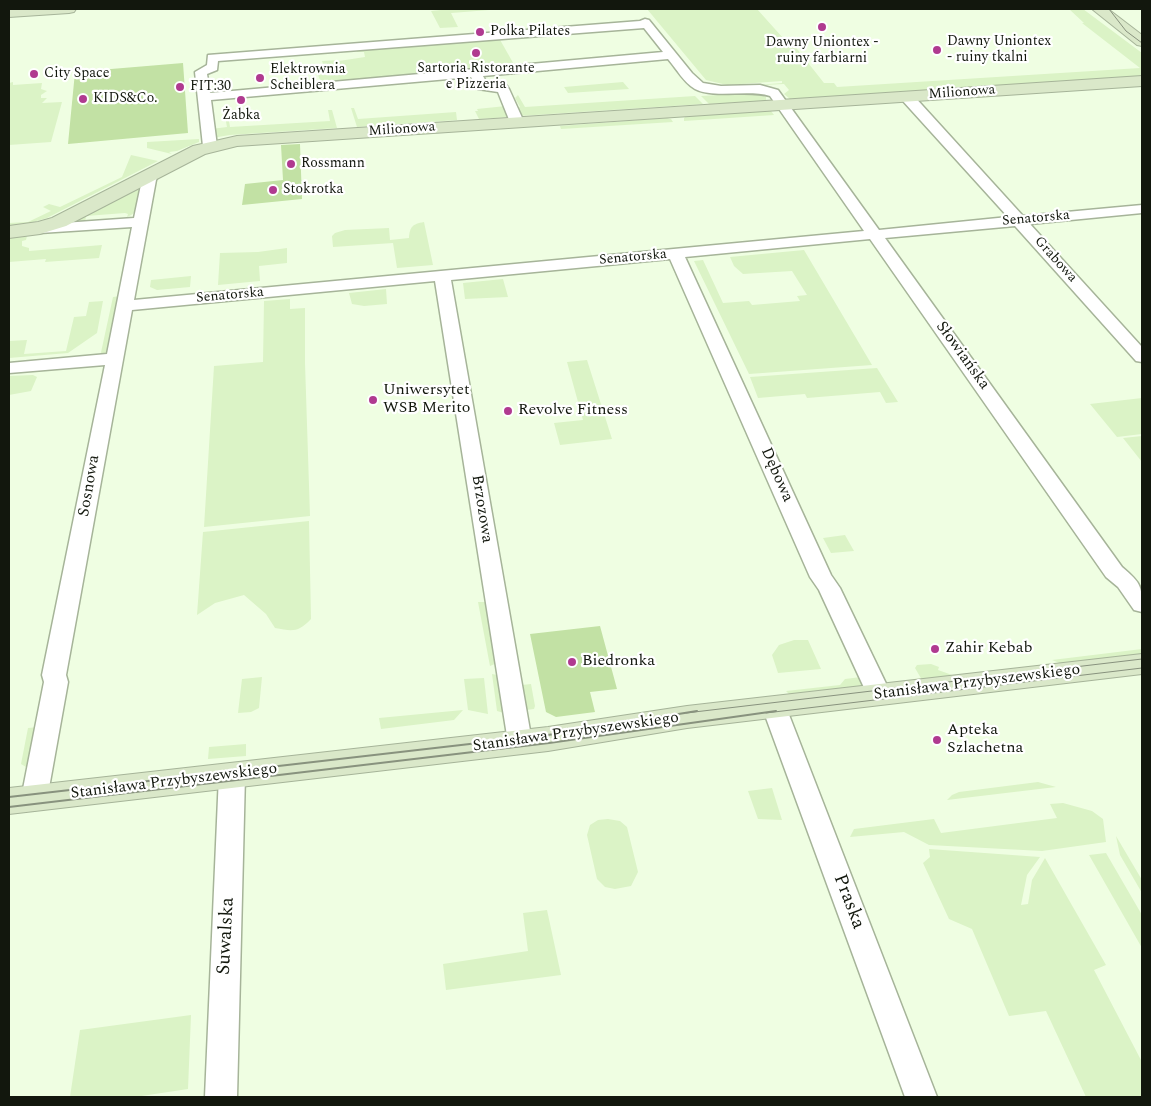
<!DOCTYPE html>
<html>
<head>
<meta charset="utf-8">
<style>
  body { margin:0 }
  #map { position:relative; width:1151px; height:1106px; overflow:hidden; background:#effee2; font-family:Spectral,serif }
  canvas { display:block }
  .frame { position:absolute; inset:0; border:10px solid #12170d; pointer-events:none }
</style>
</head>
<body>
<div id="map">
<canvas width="1151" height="1106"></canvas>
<div class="frame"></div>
</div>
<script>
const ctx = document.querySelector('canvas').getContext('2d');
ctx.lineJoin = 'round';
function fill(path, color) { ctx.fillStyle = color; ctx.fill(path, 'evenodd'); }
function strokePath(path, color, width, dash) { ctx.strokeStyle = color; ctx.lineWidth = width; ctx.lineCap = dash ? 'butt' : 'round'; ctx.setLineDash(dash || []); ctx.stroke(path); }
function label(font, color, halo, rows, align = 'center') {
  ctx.font = font + ' Spectral,serif'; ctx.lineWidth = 4.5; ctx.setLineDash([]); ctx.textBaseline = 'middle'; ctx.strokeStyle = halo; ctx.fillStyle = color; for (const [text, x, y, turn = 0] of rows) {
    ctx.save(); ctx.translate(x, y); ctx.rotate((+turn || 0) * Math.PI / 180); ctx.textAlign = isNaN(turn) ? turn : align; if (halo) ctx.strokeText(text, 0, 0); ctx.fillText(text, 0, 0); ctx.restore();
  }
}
fill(new Path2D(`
  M 451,9 L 502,9 L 451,13 L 458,27 L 440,28 L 431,11 Z
  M 647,9 L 757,9 L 783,38 L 790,40 L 824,83 L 834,83 L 837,87 L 1140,68 L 1082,23 L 1084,23 L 1069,9 L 1083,9 L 1142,53 L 1142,76 L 790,99 L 784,94 L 789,90 L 784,84 L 742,86 L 782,83 L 782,81 L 727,85 L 706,80 Z
  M 499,38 L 516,68 L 314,84 L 320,80 L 318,75 L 326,72 L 322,61 L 338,60 L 339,61 L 365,57 L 364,52 L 357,52 L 356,50 Z
  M 13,82 L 13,85 L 42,83 L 41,89 L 47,91 L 41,95 L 41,98 L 47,98 L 42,103 L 62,102 L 51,142 L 9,145 L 9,83 Z
  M 623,82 L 629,89 L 568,93 L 564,87 Z
  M 756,93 L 766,97 L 766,101 L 709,104 L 701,96 Z
  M 518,95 L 525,107 L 695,96 L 703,104 L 519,116 L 516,108 L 520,107 L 515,98 Z
  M 506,106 L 510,117 L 479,119 L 475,111 L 478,111 L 477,109 Z
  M 351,108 L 354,108 L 358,119 L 456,112 L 457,120 L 357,127 Z
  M 328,110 L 332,110 L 337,128 L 230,135 L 212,138 L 211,129 L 227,127 L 225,116 L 228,116 L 230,127 L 330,121 Z
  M 771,111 L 774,115 L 684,121 L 684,118 L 686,116 Z
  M 667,118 L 671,119 L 673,122 L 561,129 L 560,126 Z
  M 199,139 L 199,142 L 177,151 L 169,152 L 172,154 L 147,148 L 147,142 Z
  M 131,155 L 158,161 L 47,218 L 30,223 L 9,226 L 9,223 L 28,222 L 51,211 L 43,207 L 49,204 L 60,207 L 122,177 Z
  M 142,184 C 140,197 141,212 127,217 L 128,214 L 125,213 L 86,216 L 85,223 L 66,224 Z
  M 424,222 L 433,265 L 397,268 L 393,243 L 333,247 L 332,236 L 335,233 L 345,230 L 389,228 L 390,240 L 409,238 C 410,227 412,224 424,222 Z
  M 27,236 L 26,240 L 22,241 L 22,246 L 29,248 L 29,251 L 102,245 L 99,258 L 45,262 L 46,259 L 9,262 L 9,238 Z
  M 287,248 L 287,263 L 259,266 L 260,281 L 218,285 L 220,253 L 258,252 Z
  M 804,250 L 872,365 L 749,374 L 694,261 L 703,260 L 723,303 L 749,301 L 752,305 L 800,301 L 797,296 L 807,295 L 792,271 L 743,274 L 734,266 L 730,257 Z
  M 191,276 L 190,287 L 157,290 L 150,287 L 151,280 Z
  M 503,279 L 508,297 L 465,299 L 463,283 Z
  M 386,289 L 387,304 L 364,306 L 352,304 L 349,293 Z
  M 120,296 L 109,353 L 100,357 L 113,297 Z
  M 290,299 L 290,309 L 305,308 L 305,363 L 310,516 L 204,527 L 214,366 L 263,362 L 264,301 Z
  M 103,301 L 97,333 L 68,353 L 9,358 L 9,341 L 27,340 L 24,354 L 66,351 L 74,317 L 86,316 L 89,302 Z
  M 587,360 L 612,439 L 560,445 L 554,423 L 583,420 L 567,362 Z
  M 877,368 L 898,402 L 886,403 L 880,392 L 807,398 L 805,394 L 758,398 L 750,377 Z
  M 33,375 L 37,377 L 31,391 L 9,395 L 9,376 Z
  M 1142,398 L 1142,434 L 1117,437 L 1090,404 Z
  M 1142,436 L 1142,462 L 1123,438 Z
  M 309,521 L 311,619 C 298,633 292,631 275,628 L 266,614 L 244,595 L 215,603 L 197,615 L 203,532 Z
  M 845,535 L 854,551 L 831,553 L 823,538 Z
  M 478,602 L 487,602 L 497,663 L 490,666 Z
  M 794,640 L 808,640 L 821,669 L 778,673 L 772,655 L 779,645 Z
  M 1142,649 L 1142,656 L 1062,664 L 1052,660 Z
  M 931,664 L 939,667 L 938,670 L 955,676 L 922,680 L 915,668 L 917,665 Z
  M 492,674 L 502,676 L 504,713 L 497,711 Z
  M 262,677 L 259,708 L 251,712 L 238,713 L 242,679 Z
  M 861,677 L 864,684 L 863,686 L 792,697 L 786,691 L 840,685 L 845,679 Z
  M 484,678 L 488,714 L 468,710 L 464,679 Z
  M 531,684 L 535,706 L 534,709 L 526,710 L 522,685 Z
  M 463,710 L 454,720 L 381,729 L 379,718 Z
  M 39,727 L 31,766 L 26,767 L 21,764 L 28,728 Z
  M 246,744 L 246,756 L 208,759 L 209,747 Z
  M 1038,782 L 1056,787 L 947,800 L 952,795 L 959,792 Z
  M 772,788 L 782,820 L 758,819 L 748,791 Z
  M 1063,803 L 1092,811 L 1103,819 L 1106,842 L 1042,851 L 929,845 L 904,832 L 850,837 L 854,829 L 934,819 L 941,833 L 1057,818 L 1050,804 Z
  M 608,819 L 620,821 L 627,827 L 638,872 L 631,886 L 615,889 L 605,887 L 597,879 L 587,835 L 590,825 L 598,820 Z
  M 1116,836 L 1142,880 L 1142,893 L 1120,855 Z
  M 929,849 L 1040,857 L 1027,875 L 1021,905 L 1028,904 L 1032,880 L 1045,858 L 1106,965 L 1094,970 L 1142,1062 L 1142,1097 L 1086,1097 L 1046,1011 L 1009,1016 L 972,929 L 949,919 L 923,863 L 930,857 Z
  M 1106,853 L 1142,915 L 1142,948 L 1089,855 Z
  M 547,910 L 561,975 L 446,990 L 443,964 L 528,951 L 523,913 Z
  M 191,1015 L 188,1089 L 135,1097 L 70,1097 L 80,1030 Z`), '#dbf3c6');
fill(new Path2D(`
  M 183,63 L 188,133 L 68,144 L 75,72 Z
  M 300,144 L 302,199 L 242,205 L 245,184 L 283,180 L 281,145 Z
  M 600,626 L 617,689 L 590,692 L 595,712 L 556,717 L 546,712 L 530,634 Z`), '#c2e1a4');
const street = new Path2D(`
  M 645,19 L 649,20 L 692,73 L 703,83 L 721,86 L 760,85 L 778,90 L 879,230 L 1008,217 L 902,100 L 901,97 L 907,93 L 912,94 L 1023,216 L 1142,205 L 1142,213 L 1030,224 L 1142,347 L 1142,362 L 1136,361 L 1015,226 L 885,238 L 1122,567 C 1142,584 1142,586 1142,612 L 1134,610 L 1118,587 L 1106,577 L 870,239 L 685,257 L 831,575 L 840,588 L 891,694 L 887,700 L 879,702 L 871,700 L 867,694 L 819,590 L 810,577 L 670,259 L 451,280 L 532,742 L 529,748 L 520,751 L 511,748 L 508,742 L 435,281 L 132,310 L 66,675 L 68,682 L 47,799 L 43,806 L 34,809 L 25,806 L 21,799 L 44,682 L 42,675 L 105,365 L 9,373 L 9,363 L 107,354 L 132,227 L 40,233 L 35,231 L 32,228 L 35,225 L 134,218 L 142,180 L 147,172 L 157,172 L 159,175 L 156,180 L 134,300 L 864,231 L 770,96 C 748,89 714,99 695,89 C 684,83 676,68 668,59 L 483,76 L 487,83 L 507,86 L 509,89 L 524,122 L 517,126 L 510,122 L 498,92 L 478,89 L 471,77 L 211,100 L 217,146 L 210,150 L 203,146 L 195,72 L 207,65 L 208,55 L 640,21 ZM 644,28 L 663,52 L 210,93 L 207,74 L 217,70 L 218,61 Z
  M 774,698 L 783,701 L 786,707 L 937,1097 L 905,1097 L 762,707 L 765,701 Z
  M 232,765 L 241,768 L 245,775 L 237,1097 L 205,1097 L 219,775 L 223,768 Z`);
const secondary = new Path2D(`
  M 9,9 L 76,9 L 74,12 L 69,13 L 9,17 Z
  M 1092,9 L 1108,9 L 1142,35 L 1142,46 L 1137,45 Z
  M 1142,76 L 1142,86 L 237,146 L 205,154 L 66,226 L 40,234 L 9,238 L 9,226 L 38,222 L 52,218 L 193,146 L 237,136 Z
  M 1142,654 L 1142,674 L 687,728 L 548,751 L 9,814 L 9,788 L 548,727 L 687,706 Z`);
strokePath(street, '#a6b499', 3);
strokePath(secondary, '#a6b499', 2);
fill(street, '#fff');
fill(secondary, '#dae8c9');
strokePath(new Path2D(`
  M 1109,9 L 1126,31 L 1142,43
  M 686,713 L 1142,659
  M 766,713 L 1142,668`), '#88927e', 1);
strokePath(new Path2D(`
  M 9,797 L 548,735 L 697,711
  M 9,807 L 549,743 L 776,711`), '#88927e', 2);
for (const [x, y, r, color] of [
  [822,27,5,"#b03a90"],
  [480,32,5,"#b03a90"],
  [937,50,5,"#b03a90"],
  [476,53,5,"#b03a90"],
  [34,74,5,"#b03a90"],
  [260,78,5,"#b03a90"],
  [180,87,5,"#b03a90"],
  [83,99,5,"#b03a90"],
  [241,100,5,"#b03a90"],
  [291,164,5,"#b03a90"],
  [273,190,5,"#b03a90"],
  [373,400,5,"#b03a90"],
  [508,411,5,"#b03a90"],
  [935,649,5,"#b03a90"],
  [572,662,5,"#b03a90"],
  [937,740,5,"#b03a90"]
]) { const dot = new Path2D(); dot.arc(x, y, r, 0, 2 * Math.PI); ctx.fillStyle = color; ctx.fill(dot); strokePath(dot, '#fff', 2); }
label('14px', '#12170d', '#fff', [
  ["Polka Pilates",490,32],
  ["Dawny Uniontex",947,42],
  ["- ruiny tkalni",947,58],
  ["Dawny Uniontex -",822,43,"center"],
  ["ruiny farbiarni",822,59,"center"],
  ["Sartoria Ristorante",476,69,"center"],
  ["e Pizzeria",476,85,"center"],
  ["Elektrownia",270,70],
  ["Scheiblera",270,86],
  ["City Space",44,74],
  ["FIT:30",190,87],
  ["KIDS&Co.",93,99],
  ["Żabka",241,116,"center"],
  ["Rossmann",301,164],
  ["Stokrotka",283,190]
], 'left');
label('14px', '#12170d', '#fff', [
  ["Milionowa",962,93,-4],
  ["Milionowa",402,130,-4],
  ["Senatorska",1036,219,-5],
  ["Senatorska",633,258,-5],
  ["Grabowa",1055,260,48],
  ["Senatorska",230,296,-5]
]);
label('16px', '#12170d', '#fff', [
  ["Słowiańska",962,356,54],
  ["Dębowa",776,475,66],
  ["Sosnowa",90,486,-80],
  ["Brzozowa",481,509,81],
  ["Stanisława Przybyszewskiego",977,683,-7],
  ["Stanisława Przybyszewskiego",576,733,-8],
  ["Stanisława Przybyszewskiego",174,782,-7]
]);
label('16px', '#12170d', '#fff', [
  ["Uniwersytet",383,391],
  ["WSB Merito",383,409],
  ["Revolve Fitness",518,411],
  ["Zahir Kebab",945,649],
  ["Biedronka",582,662],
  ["Apteka",947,731],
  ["Szlachetna",947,749]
], 'left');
label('19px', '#12170d', '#fff', [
  ["Praska",848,902,69],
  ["Suwalska",227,936,-87]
]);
</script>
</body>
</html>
